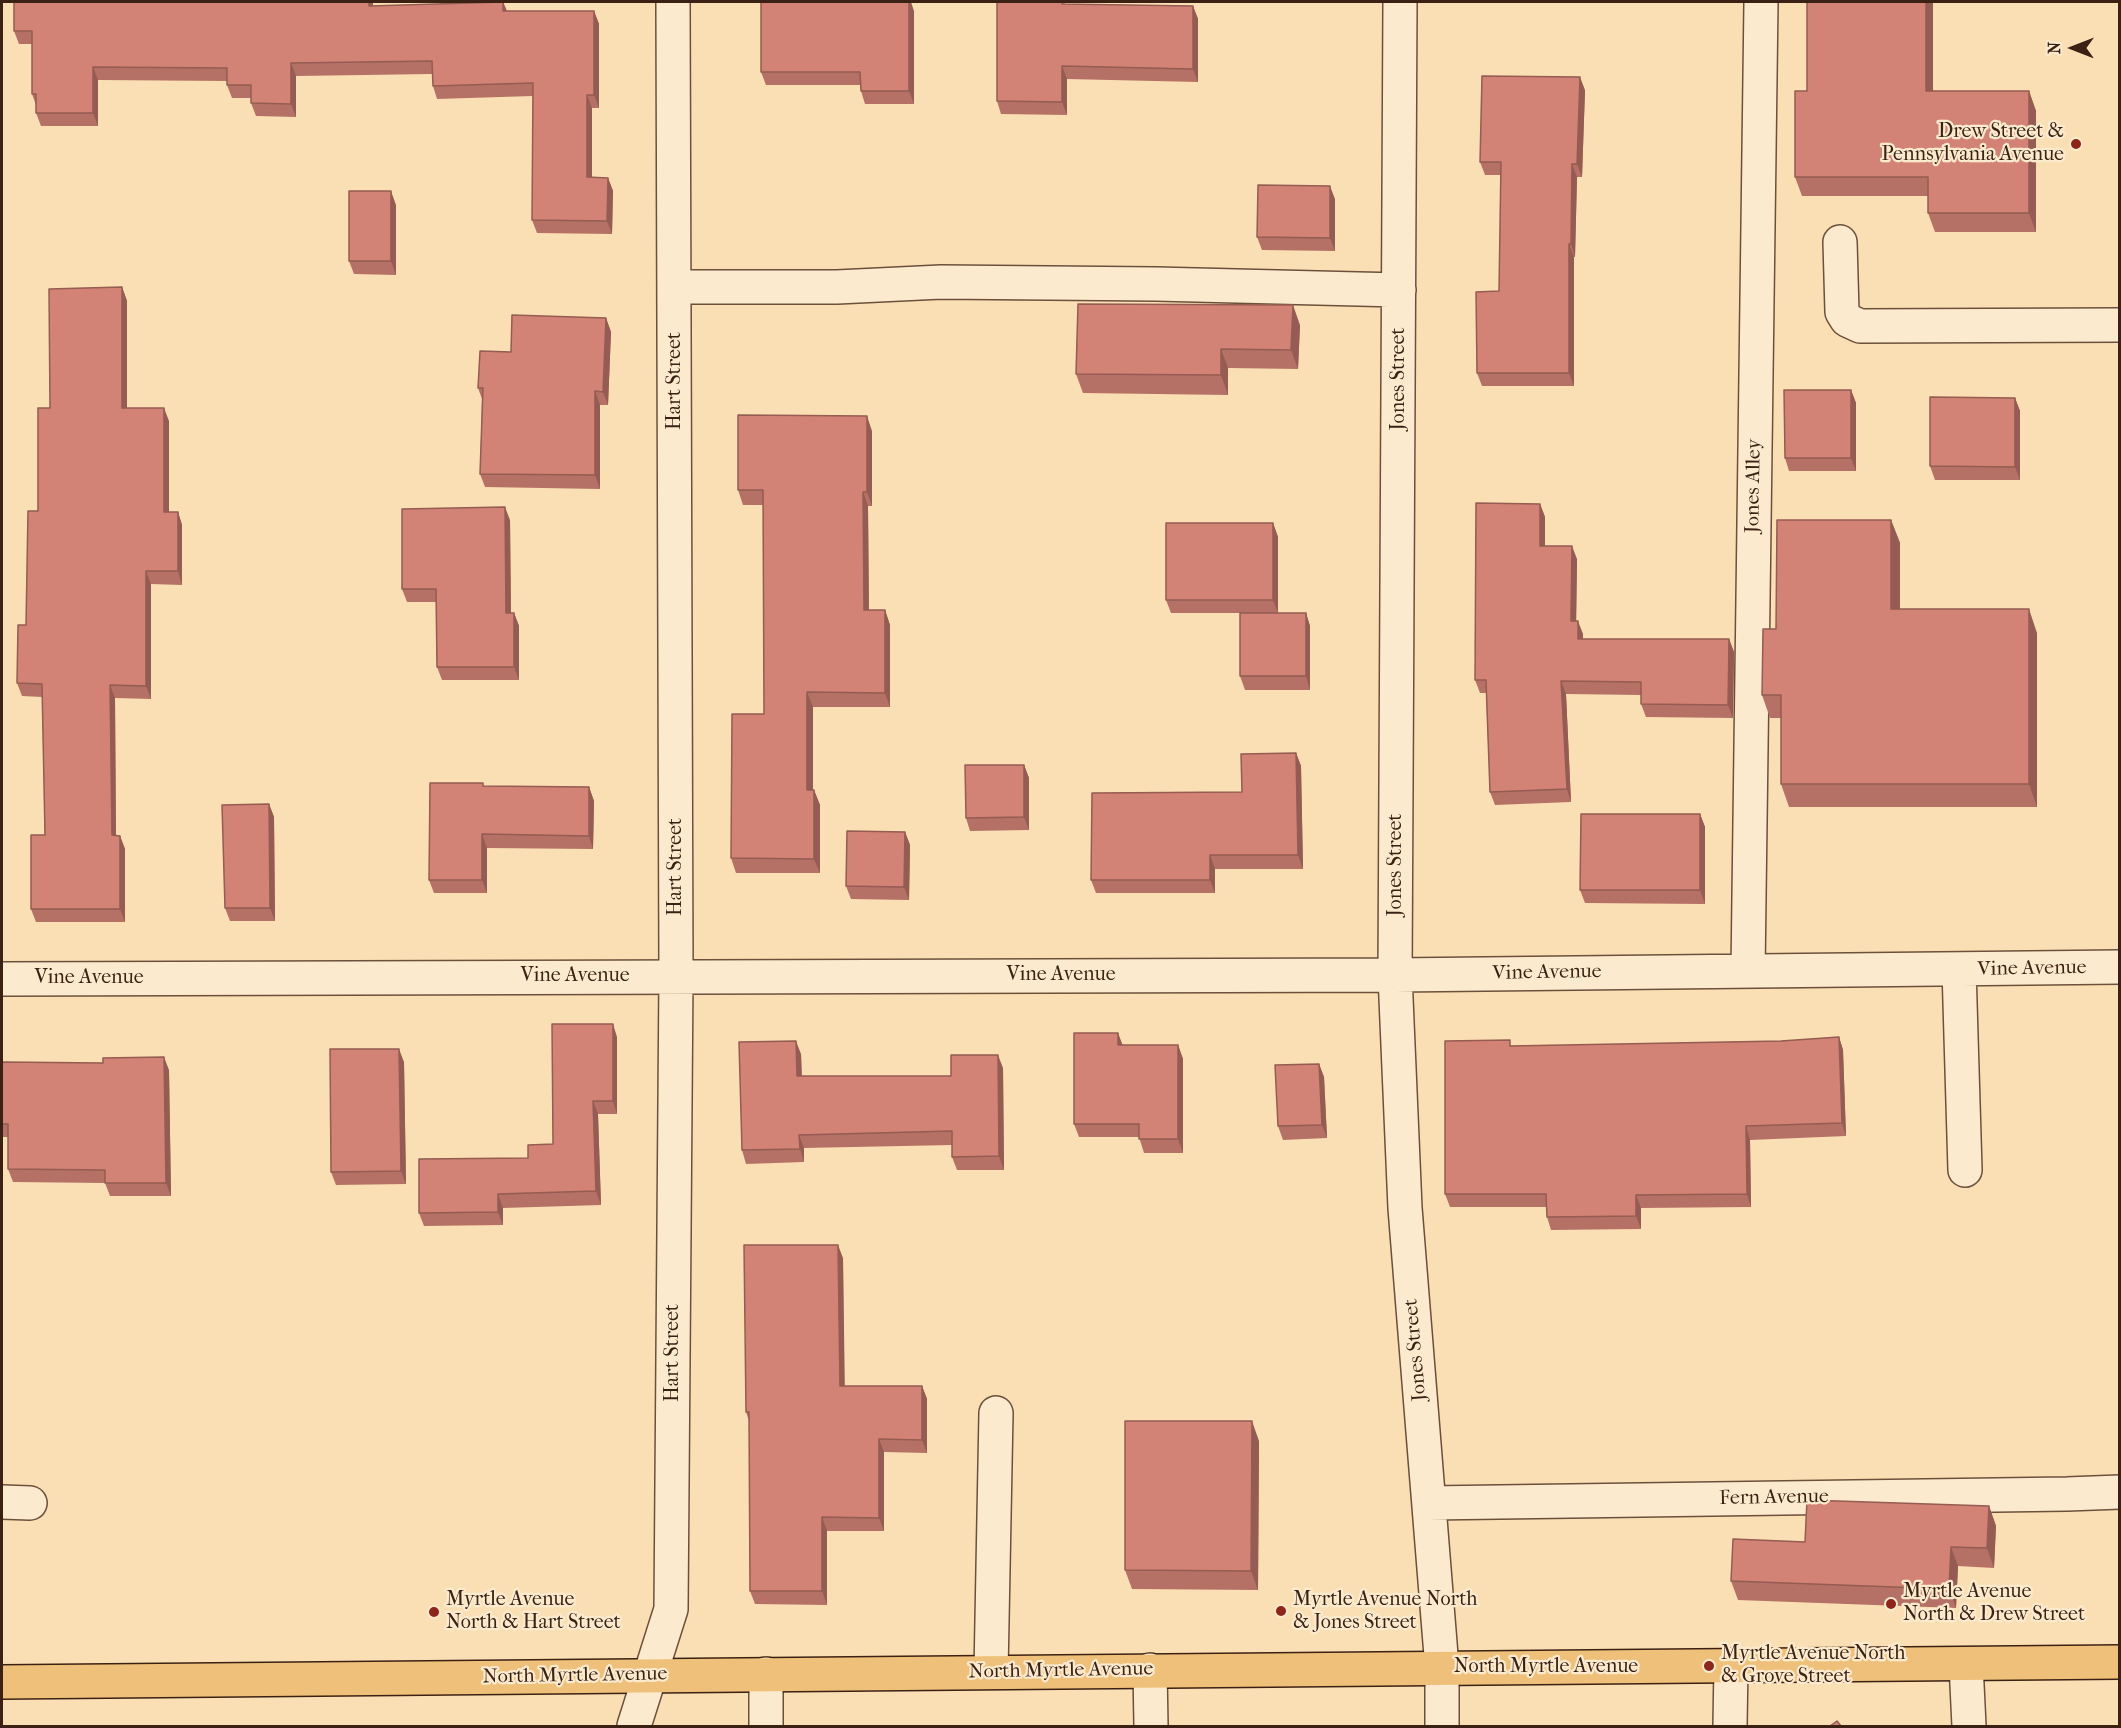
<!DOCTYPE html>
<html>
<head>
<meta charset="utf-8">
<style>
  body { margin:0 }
  #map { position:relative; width:2121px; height:1728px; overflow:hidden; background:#fbdfb4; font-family:"IM FELL French Canon",serif }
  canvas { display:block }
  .frame { position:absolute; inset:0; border:3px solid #3b2114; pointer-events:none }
  .north { position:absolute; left:2043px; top:18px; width:60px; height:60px; -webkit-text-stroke:4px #fceace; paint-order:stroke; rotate:270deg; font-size:16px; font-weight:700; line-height:24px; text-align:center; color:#3b2114 }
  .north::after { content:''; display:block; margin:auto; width:21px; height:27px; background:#3b2114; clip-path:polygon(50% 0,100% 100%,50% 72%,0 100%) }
</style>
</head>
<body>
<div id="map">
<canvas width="2121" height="1728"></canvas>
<div class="frame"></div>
<div class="north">N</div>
</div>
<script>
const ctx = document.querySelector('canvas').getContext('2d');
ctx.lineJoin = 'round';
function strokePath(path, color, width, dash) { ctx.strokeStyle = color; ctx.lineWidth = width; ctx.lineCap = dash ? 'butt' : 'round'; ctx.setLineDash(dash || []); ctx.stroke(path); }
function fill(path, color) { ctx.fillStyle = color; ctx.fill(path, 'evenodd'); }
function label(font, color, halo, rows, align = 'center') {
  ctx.font = font + ' "IM FELL French Canon",serif'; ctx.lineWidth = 4.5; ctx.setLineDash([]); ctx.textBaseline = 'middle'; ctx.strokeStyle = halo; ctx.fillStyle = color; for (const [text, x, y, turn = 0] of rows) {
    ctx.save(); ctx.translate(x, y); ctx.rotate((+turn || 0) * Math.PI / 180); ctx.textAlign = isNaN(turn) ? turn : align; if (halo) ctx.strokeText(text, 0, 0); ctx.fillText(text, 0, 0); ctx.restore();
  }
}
const minor = new Path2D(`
  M 1400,2 L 1395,975 L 1405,1208 L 1442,1668 L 1442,1726
  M 1840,242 L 1842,312 L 1847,320 L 1860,326 L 2120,325
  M 675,287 L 837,287 L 941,282 L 1156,284 L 1399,290
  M 1959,969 L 1965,1170
  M 1748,971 L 1761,2
  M 2,979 L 1395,975 L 2120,967
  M 2,1502 L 30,1503
  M 1429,1503 L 2067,1494 L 2120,1492
  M 1966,1664 L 1969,1726
  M 1150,1670 L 1151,1726
  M 991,1672 L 996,1413
  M 766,1674 L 766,1726
  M 634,1726 L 671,1609 L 676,976 L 673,2
  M 1730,1726 L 1731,1665`);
const major = new Path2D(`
  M 2,1682 L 2120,1662`);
strokePath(minor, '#6b503c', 36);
strokePath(major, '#3b2114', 36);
strokePath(minor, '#fceace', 33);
strokePath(major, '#eec07a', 33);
fill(new Path2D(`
  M 503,2 L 507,11 L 594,11 L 599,24 L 599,108 L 592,108 L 592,177 L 608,178 L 613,191 L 612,234 L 537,233 L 532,220 L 533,96 L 437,99 L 433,86 L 432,74 L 296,76 L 296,117 L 256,116 L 251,103 L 251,98 L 232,98 L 227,85 L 227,81 L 98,80 L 98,126 L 41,126 L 36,113 L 36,105 L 32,94 L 32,44 L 19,44 L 14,31 L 373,6 Z
  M 1064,2 L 1065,4 L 1193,6 L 1198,19 L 1198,82 L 1067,79 L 1067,115 L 1001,114 L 997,101 Z
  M 1933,2 L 1933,91 L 2029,91 L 2036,111 L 2036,232 L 1935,232 L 1928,213 L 1928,196 L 1802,196 L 1795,177 Z
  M 914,11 L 914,104 L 865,104 L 861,91 L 861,85 L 766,85 L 761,72 Z
  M 1585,90 L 1582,177 L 1577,177 L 1575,257 L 1574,257 L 1574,386 L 1482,386 L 1477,373 L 1499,291 L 1501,175 L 1485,175 L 1480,162 Z
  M 1335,199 L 1335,251 L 1262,250 L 1257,237 Z
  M 396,205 L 396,275 L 354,274 L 349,261 Z
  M 122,287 L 127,301 L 127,408 L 169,421 L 169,512 L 178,512 L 182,525 L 182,585 L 151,584 L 151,699 L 115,698 L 116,835 L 120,836 L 125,849 L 125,922 L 36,922 L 31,909 L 45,835 L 42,697 L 22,696 L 17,683 L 26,625 L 38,511 L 50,408 Z
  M 606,318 L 611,332 L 608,405 L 600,405 L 600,489 L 485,487 L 480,474 L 482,399 L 478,388 L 511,352 Z
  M 1300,325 L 1298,369 L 1228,368 L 1228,395 L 1083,393 L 1076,374 Z
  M 1851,390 L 1856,403 L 1856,471 L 1789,471 L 1785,458 Z
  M 2015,398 L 2020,411 L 2020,480 L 1935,480 L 1930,466 Z
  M 872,431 L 872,506 L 868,506 L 869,610 L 885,610 L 890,625 L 890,707 L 813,707 L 813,790 L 814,790 L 820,805 L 820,873 L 736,873 L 731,858 L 764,714 L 763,505 L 743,505 L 738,490 Z
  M 1540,504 L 1545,517 L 1545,546 L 1577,559 L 1576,621 L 1583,634 L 1583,639 L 1729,639 L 1734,652 L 1733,718 L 1646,717 L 1641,704 L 1641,695 L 1566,694 L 1571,802 L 1495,805 L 1490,792 L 1486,693 L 1480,693 L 1475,680 Z
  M 510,520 L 511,613 L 514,613 L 519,626 L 519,680 L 442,680 L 437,667 L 436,602 L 407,602 L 402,589 Z
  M 1891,520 L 1900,543 L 1900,609 L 2037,633 L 2037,807 L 1789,807 L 1781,784 L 1781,718 L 1770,718 L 1762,695 L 1776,629 Z
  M 1273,523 L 1278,537 L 1278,613 L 1171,613 L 1166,600 Z
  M 1306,613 L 1310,626 L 1310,690 L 1245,690 L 1240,676 Z
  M 1296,753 L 1301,766 L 1303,869 L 1215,869 L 1215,893 L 1096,893 L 1091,880 L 1242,792 Z
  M 1024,765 L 1029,778 L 1029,830 L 970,831 L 966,818 Z
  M 484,786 L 589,787 L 594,801 L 593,849 L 487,848 L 487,893 L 434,893 L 429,880 Z
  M 269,804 L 274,817 L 275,921 L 230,921 L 225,908 Z
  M 1700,814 L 1705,827 L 1705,904 L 1585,903 L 1580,890 Z
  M 905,832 L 910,845 L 909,900 L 851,899 L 846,886 Z
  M 1118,1033 L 1122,1045 L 1178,1045 L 1183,1059 L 1183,1153 L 1144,1153 L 1139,1137 L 1079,1137 L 1074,1124 Z
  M 617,1037 L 617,1114 L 598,1114 L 601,1205 L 503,1208 L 503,1225 L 424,1226 L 419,1213 L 528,1158 L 553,1144 Z
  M 1839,1037 L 1843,1050 L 1846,1136 L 1750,1140 L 1751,1207 L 1641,1208 L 1641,1229 L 1551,1230 L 1547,1217 L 1546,1207 L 1450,1207 L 1445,1194 L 1512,1046 L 1781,1041 Z
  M 801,1054 L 802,1076 L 951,1076 L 1003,1068 L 1004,1170 L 957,1170 L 952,1157 L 952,1145 L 804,1148 L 804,1162 L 746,1164 L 742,1150 Z
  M 2,1062 L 169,1070 L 171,1196 L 110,1196 L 105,1183 L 13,1182 L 8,1169 L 8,1137 L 2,1137 Z
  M 404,1062 L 406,1184 L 336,1185 L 331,1172 Z
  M 1319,1064 L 1324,1077 L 1327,1138 L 1283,1140 L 1278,1126 Z
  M 843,1258 L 844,1386 L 922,1386 L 927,1399 L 927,1453 L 884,1452 L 884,1531 L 827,1531 L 827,1605 L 755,1604 L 750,1591 L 749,1421 L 746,1412 Z
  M 1259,1441 L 1258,1590 L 1132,1589 L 1125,1570 Z
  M 1989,1506 L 1996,1526 L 1994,1568 L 1958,1566 L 1956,1608 L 1738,1600 L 1731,1581 L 1805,1542 Z`), '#b57165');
fill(new Path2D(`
  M 369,2 L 373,2 L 373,19 L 369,6 Z
  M 503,2 L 508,14 L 503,11 Z
  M 909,2 L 911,2 L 914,11 L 914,104 L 909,91 Z
  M 1926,2 L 1933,2 L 1933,111 L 1926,91 Z
  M 1193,6 L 1198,19 L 1198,82 L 1193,69 Z
  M 594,11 L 599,24 L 599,108 L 594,95 Z
  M 291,63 L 296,76 L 296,117 L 291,104 Z
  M 1062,66 L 1067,79 L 1067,115 L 1062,102 Z
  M 93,67 L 98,80 L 98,126 L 93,113 Z
  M 1580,77 L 1585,90 L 1582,177 L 1577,164 Z
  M 2029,91 L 2036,111 L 2036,232 L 2029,213 Z
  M 587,95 L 592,108 L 592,190 L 587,177 Z
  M 1572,164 L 1577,177 L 1575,257 L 1571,244 Z
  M 608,178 L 613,191 L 612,234 L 607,221 Z
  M 1330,186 L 1335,199 L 1335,251 L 1330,238 Z
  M 391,191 L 396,205 L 396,275 L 391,261 Z
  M 1569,244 L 1574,257 L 1574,386 L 1569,373 Z
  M 122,287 L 127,301 L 127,421 L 122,408 Z
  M 1293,305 L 1300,325 L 1298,369 L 1291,350 Z
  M 606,318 L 611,332 L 608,405 L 603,392 Z
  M 1221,349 L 1228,368 L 1228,395 L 1221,375 Z
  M 1851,390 L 1856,403 L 1856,471 L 1851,458 Z
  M 595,391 L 600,405 L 600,489 L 595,475 Z
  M 2015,398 L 2020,411 L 2020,480 L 2015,467 Z
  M 164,408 L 169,421 L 169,525 L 164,512 Z
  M 867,416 L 872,431 L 872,506 L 867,492 Z
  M 863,492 L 868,506 L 869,625 L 864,610 Z
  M 1540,504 L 1545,517 L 1545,559 L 1540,546 Z
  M 505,507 L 510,520 L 511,626 L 506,613 Z
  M 178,512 L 182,525 L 182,585 L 178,571 Z
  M 1891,520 L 1900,543 L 1900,633 L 1891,609 Z
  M 1273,523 L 1278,537 L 1278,613 L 1273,600 Z
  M 1572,546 L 1577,559 L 1576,634 L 1571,621 Z
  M 146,571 L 151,584 L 151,699 L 146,686 Z
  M 2029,609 L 2037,633 L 2037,807 L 2029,784 Z
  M 885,610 L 890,625 L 890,707 L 885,693 Z
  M 514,613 L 519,626 L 519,680 L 514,667 Z
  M 1306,613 L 1310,626 L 1310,690 L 1306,676 Z
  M 1578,621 L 1583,634 L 1583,652 L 1578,639 Z
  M 1729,639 L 1734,652 L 1733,718 L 1728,705 Z
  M 1561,681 L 1566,694 L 1571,802 L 1567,789 Z
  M 110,685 L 115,698 L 116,849 L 112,835 Z
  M 807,692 L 813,707 L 813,805 L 807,790 Z
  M 1296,753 L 1301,766 L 1303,869 L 1298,855 Z
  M 1024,765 L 1029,778 L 1029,830 L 1024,817 Z
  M 589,787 L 594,801 L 593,849 L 589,836 Z
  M 814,790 L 820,805 L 820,873 L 814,859 Z
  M 269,804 L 274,817 L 275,921 L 270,908 Z
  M 1700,814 L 1705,827 L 1705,904 L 1700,890 Z
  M 905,832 L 910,845 L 909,900 L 904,887 Z
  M 482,834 L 487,848 L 487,893 L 482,880 Z
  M 120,836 L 125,849 L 125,922 L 120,909 Z
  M 1210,855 L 1215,869 L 1215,893 L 1210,880 Z
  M 613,1024 L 617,1037 L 617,1114 L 613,1101 Z
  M 1118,1033 L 1123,1046 L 1118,1045 Z
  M 1839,1037 L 1843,1050 L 1846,1136 L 1842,1123 Z
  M 796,1041 L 801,1054 L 802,1089 L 797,1076 Z
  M 1178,1045 L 1183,1059 L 1183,1153 L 1178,1139 Z
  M 399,1049 L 404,1062 L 406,1184 L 401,1171 Z
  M 998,1055 L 1003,1068 L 1004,1170 L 999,1156 Z
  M 164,1057 L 169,1070 L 171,1196 L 166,1183 Z
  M 1319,1064 L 1324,1077 L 1327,1138 L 1322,1125 Z
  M 593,1101 L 598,1114 L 601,1205 L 596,1191 Z
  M 1746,1126 L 1750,1140 L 1751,1207 L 1747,1194 Z
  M 799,1135 L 804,1148 L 804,1162 L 800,1149 Z
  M 498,1194 L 503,1208 L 503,1225 L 498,1212 Z
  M 1636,1195 L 1641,1208 L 1641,1229 L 1636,1216 Z
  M 838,1245 L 843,1258 L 845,1399 L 840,1386 Z
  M 922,1386 L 927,1399 L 927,1453 L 922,1440 Z
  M 1252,1421 L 1259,1441 L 1258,1590 L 1251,1571 Z
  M 879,1439 L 884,1452 L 884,1531 L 879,1518 Z
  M 1989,1506 L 1996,1526 L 1994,1568 L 1987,1548 Z
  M 822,1517 L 827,1531 L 827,1605 L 822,1591 Z
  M 1951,1547 L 1958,1566 L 1956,1608 L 1949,1589 Z`), '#945c52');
const building = new Path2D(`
  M 14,2 L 369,2 L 369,6 L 503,2 L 503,11 L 594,11 L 594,95 L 587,95 L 587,177 L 608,178 L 607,221 L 532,220 L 533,83 L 433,86 L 432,61 L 291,63 L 291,104 L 251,103 L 251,85 L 227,85 L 227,68 L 93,67 L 93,113 L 36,113 L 36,94 L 32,94 L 32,31 L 14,31 Z
  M 761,2 L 909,2 L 909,91 L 861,91 L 860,72 L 761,72 Z
  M 997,2 L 1062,2 L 1062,4 L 1193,6 L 1193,69 L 1062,66 L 1062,102 L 997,101 Z
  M 1807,2 L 1926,2 L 1926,91 L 2029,91 L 2029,213 L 1928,213 L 1928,177 L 1795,177 L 1795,91 L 1807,91 Z
  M 1482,76 L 1580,77 L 1577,164 L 1572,164 L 1571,244 L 1569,244 L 1569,373 L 1477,373 L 1476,292 L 1499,291 L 1501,162 L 1480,162 Z
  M 1258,185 L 1330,186 L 1330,238 L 1257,237 Z
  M 349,191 L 391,191 L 391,261 L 349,261 Z
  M 122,287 L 122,408 L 164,408 L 164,512 L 178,512 L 178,571 L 146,571 L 146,686 L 110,685 L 112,835 L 120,836 L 120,909 L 31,909 L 31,835 L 45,835 L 42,684 L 17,683 L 18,625 L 26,625 L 28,511 L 38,511 L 38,408 L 50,408 L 49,289 Z
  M 1078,304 L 1293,305 L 1291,350 L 1221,349 L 1221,375 L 1076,374 Z
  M 512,315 L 606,318 L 603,392 L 595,391 L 595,475 L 480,474 L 483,388 L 478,388 L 480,351 L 511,352 Z
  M 1784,390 L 1851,390 L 1851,458 L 1785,458 Z
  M 1930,397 L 2015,398 L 2015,467 L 1930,466 Z
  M 738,415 L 867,416 L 867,492 L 863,492 L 864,610 L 885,610 L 885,693 L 807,692 L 807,790 L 814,790 L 814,859 L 731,858 L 732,714 L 764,714 L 763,490 L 738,490 Z
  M 1476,503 L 1540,504 L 1540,546 L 1572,546 L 1571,621 L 1578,621 L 1578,639 L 1729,639 L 1728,705 L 1641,704 L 1641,682 L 1561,681 L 1567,789 L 1490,792 L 1486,680 L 1475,680 Z
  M 505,507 L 506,613 L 514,613 L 514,667 L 437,667 L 436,589 L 402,589 L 402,509 Z
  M 1777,520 L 1891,520 L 1891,609 L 2029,609 L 2029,784 L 1781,784 L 1781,695 L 1762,695 L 1763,629 L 1776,629 Z
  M 1166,523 L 1273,523 L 1273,600 L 1166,600 Z
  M 1240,613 L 1306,613 L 1306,676 L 1240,676 Z
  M 1296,753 L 1298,855 L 1210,855 L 1210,880 L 1091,880 L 1092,793 L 1242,792 L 1241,754 Z
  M 965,765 L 1024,765 L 1024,817 L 966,818 Z
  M 430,783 L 483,783 L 483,786 L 589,787 L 589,836 L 482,834 L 482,880 L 429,880 Z
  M 269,804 L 270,908 L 225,908 L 222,805 Z
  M 1581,814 L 1700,814 L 1700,890 L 1580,890 Z
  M 847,831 L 905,832 L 904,887 L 846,886 Z
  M 552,1024 L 613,1024 L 613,1101 L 593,1101 L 596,1191 L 498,1194 L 498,1212 L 419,1213 L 419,1159 L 528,1158 L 528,1145 L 553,1144 Z
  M 1074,1033 L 1118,1033 L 1118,1045 L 1178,1045 L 1178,1139 L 1139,1139 L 1139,1124 L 1074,1124 Z
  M 1839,1037 L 1842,1123 L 1746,1126 L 1747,1194 L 1636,1195 L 1636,1216 L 1547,1217 L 1546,1194 L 1445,1194 L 1445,1041 L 1510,1040 L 1510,1046 L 1781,1041 Z
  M 796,1041 L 797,1076 L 951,1076 L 951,1055 L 998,1055 L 999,1156 L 952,1157 L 952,1131 L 799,1135 L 800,1149 L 742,1150 L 739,1042 Z
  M 330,1049 L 399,1049 L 401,1171 L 331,1172 Z
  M 164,1057 L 166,1183 L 105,1183 L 105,1170 L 8,1169 L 8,1124 L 2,1124 L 2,1062 L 103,1063 L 103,1058 Z
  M 1319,1064 L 1322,1125 L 1278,1126 L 1275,1065 Z
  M 744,1245 L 838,1245 L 840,1386 L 922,1386 L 922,1440 L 879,1439 L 879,1518 L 822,1517 L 822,1591 L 750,1591 L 749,1412 L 746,1412 Z
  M 1125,1421 L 1252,1421 L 1251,1571 L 1125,1570 Z
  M 1807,1500 L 1989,1506 L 1987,1548 L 1951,1547 L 1949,1589 L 1731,1581 L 1733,1539 L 1805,1542 Z
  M 1837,1721 L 1841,1726 L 1830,1726 Z`);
fill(building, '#d38375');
strokePath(building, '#945c52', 1.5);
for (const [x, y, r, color] of [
  [2076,144,6,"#8f2418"],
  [1891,1604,6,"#8f2418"],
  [1281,1611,6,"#8f2418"],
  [434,1612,6,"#8f2418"],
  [1709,1666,6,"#8f2418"]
]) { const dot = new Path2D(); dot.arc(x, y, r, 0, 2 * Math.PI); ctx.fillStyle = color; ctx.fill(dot); strokePath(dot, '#fceace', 2); }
label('20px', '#3b2114', '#fceace', [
  ["Drew Street &",2064,132,"right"],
  ["Pennsylvania Avenue",2064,155,"right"],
  ["Myrtle Avenue",1903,1592],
  ["North & Drew Street",1903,1615],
  ["Myrtle Avenue",446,1600],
  ["North & Hart Street",446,1623],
  ["Myrtle Avenue North",1293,1600],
  ["& Jones Street",1293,1623],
  ["Myrtle Avenue North",1721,1654],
  ["& Grove Street",1721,1677]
], 'left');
label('20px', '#3b2114', '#fceace', [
  ["Jones Street",1399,379,-90],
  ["Hart Street",675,381,-90],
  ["Jones Alley",1754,486,-89],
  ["Jones Street",1396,865,-90],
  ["Hart Street",676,867,-90],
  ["Vine Avenue",2032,969,-1],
  ["Vine Avenue",1547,973,-1],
  ["Vine Avenue",1061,975],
  ["Vine Avenue",575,976],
  ["Vine Avenue",89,978],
  ["Jones Street",1416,1350,-95],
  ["Hart Street",673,1353,-90],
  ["Fern Avenue",1774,1498,-1],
  ["North Myrtle Avenue",1546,1667],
  ["North Myrtle Avenue",1061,1671,-1],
  ["North Myrtle Avenue",575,1676,-1]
]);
</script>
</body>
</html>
